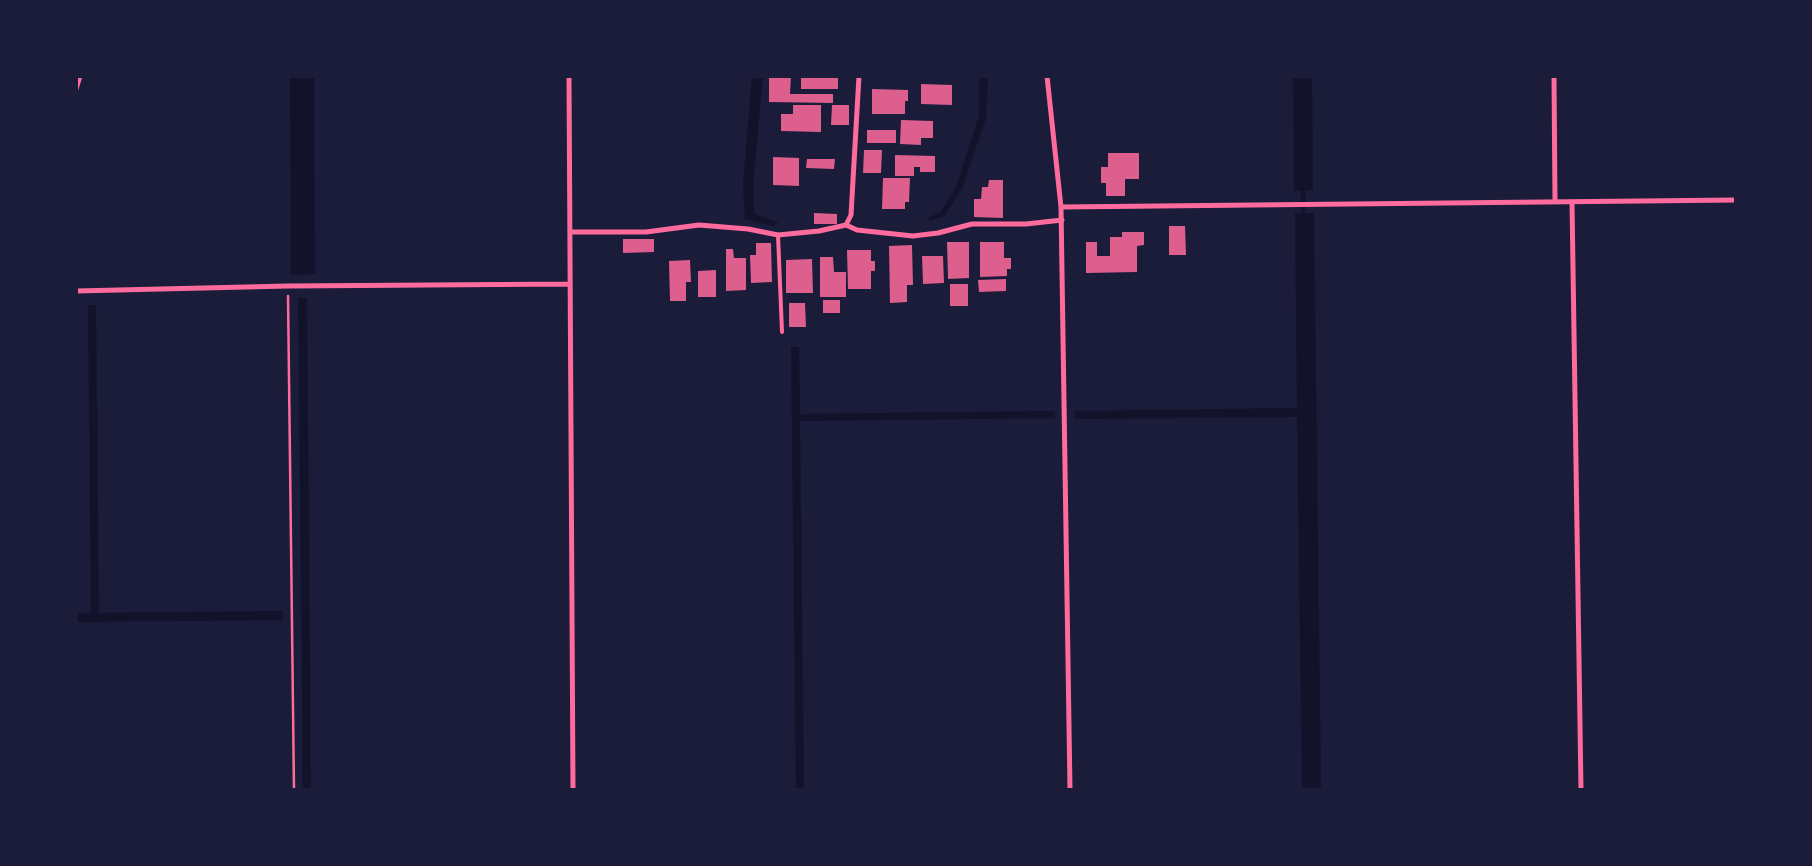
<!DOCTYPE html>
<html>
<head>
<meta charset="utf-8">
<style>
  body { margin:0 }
  #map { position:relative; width:1812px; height:866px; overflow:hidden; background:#1b1b3a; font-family:"Exo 2",sans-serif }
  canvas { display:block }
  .frame { position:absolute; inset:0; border:78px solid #1b1b3a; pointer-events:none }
</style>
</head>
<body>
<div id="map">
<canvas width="1812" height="866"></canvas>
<div class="frame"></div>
</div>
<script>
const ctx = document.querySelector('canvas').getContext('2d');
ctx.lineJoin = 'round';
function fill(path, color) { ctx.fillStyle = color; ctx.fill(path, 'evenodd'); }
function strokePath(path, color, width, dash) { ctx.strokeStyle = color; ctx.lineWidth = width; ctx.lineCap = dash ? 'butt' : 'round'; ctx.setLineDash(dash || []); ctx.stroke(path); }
fill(new Path2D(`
  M 290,76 L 314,76 L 315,274 L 291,275 Z
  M 752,76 L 763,76 L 753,184 L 754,214 L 778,222 L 774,226 L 745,219 L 743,183 Z
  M 979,76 L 988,76 L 986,118 L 962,189 L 944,216 L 931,220 L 926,219 L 941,212 L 956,187 L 979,116 Z
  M 1293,76 L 1312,76 L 1313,190 L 1294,191 Z
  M 1295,213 L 1314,213 L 1321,790 L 1302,790 L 1297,417 L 1075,419 L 1075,411 L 1297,408 Z
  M 298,298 L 307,298 L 311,790 L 303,790 Z
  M 88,305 L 96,305 L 99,613 L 283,611 L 283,620 L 76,622 L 76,614 L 91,613 Z
  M 791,347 L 799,347 L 800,414 L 1054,411 L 1055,418 L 800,421 L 804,790 L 796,790 Z`), '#12122b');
strokePath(new Path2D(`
  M 1303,213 L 1303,191`), '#12122b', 4.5);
fill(new Path2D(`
  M 769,76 L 791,76 L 790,94 L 833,94 L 833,103 L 769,102 Z
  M 801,76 L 838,76 L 838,89 L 801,89 Z
  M 921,84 L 952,85 L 952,105 L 921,104 Z
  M 872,89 L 908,90 L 908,101 L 905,101 L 905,114 L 872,114 Z
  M 793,105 L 821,105 L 821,132 L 781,131 L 781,114 L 793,114 Z
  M 832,105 L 849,105 L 849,125 L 831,125 Z
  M 901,120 L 933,121 L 933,138 L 921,138 L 921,145 L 900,144 Z
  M 867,130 L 896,130 L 896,143 L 867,143 Z
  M 864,150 L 882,150 L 881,173 L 863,173 Z
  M 1108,153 L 1139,153 L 1139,179 L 1125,179 L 1125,196 L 1106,196 L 1106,183 L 1101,183 L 1101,167 L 1108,167 Z
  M 895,155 L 935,156 L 935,172 L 920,172 L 920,167 L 914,167 L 914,176 L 895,176 Z
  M 773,157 L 799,158 L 799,186 L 773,185 Z
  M 807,159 L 835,159 L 834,169 L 806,168 Z
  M 883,178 L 910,178 L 909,202 L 905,202 L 905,209 L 882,209 Z
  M 989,180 L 1003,180 L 1003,218 L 974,217 L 974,199 L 981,199 L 982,187 L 988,187 Z
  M 814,213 L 837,214 L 837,224 L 814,224 Z
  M 1169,226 L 1185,226 L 1186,255 L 1169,255 Z
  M 1122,232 L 1144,232 L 1144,245 L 1137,246 L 1137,272 L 1086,273 L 1086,242 L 1097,242 L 1097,256 L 1110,256 L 1110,237 L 1122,237 Z
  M 623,239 L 654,239 L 654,252 L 623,253 Z
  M 947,242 L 969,242 L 969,278 L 948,279 Z
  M 980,242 L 1004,242 L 1004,258 L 1011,258 L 1011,269 L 1007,269 L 1007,276 L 980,277 Z
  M 756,243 L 771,243 L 772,282 L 751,283 L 750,255 L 756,255 Z
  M 912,245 L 913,285 L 907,285 L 907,302 L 890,303 L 889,246 Z
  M 726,249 L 733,249 L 734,258 L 746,258 L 746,290 L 726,291 Z
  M 847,250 L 871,250 L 871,261 L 875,261 L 875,271 L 871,271 L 871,289 L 848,289 Z
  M 922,256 L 943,256 L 944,283 L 923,284 Z
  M 820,257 L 833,257 L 834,272 L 846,272 L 846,297 L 820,297 Z
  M 812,259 L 813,293 L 786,293 L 786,260 Z
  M 690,260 L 691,282 L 686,282 L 686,301 L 670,301 L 669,261 Z
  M 716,270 L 716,297 L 698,297 L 698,271 Z
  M 1006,279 L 1006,291 L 979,292 L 978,280 Z
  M 950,284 L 968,284 L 968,306 L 950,306 Z
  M 823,300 L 840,300 L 840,313 L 823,313 Z
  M 789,303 L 805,303 L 806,327 L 789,327 Z`), '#dd5f8e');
strokePath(new Path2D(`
  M 288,296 L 294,790`), '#ff6b9d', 2.5);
strokePath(new Path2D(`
  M 778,235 L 782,332`), '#ff6b9d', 4);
strokePath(new Path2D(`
  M 569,76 L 573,790
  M 1047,76 L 1061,207 L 1070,790
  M 1554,76 L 1555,201
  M 76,89 L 80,76
  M 1572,202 L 1581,790
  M 1061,207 L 1736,200
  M 846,225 L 857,230 L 913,236 L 938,233 L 972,224 L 1026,224 L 1062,220
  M 571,232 L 646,232 L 699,225 L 748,229 L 778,235 L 819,231 L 846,225 L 851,215 L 859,76
  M 76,291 L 288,286 L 570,284`), '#ff6b9d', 5);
</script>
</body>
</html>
